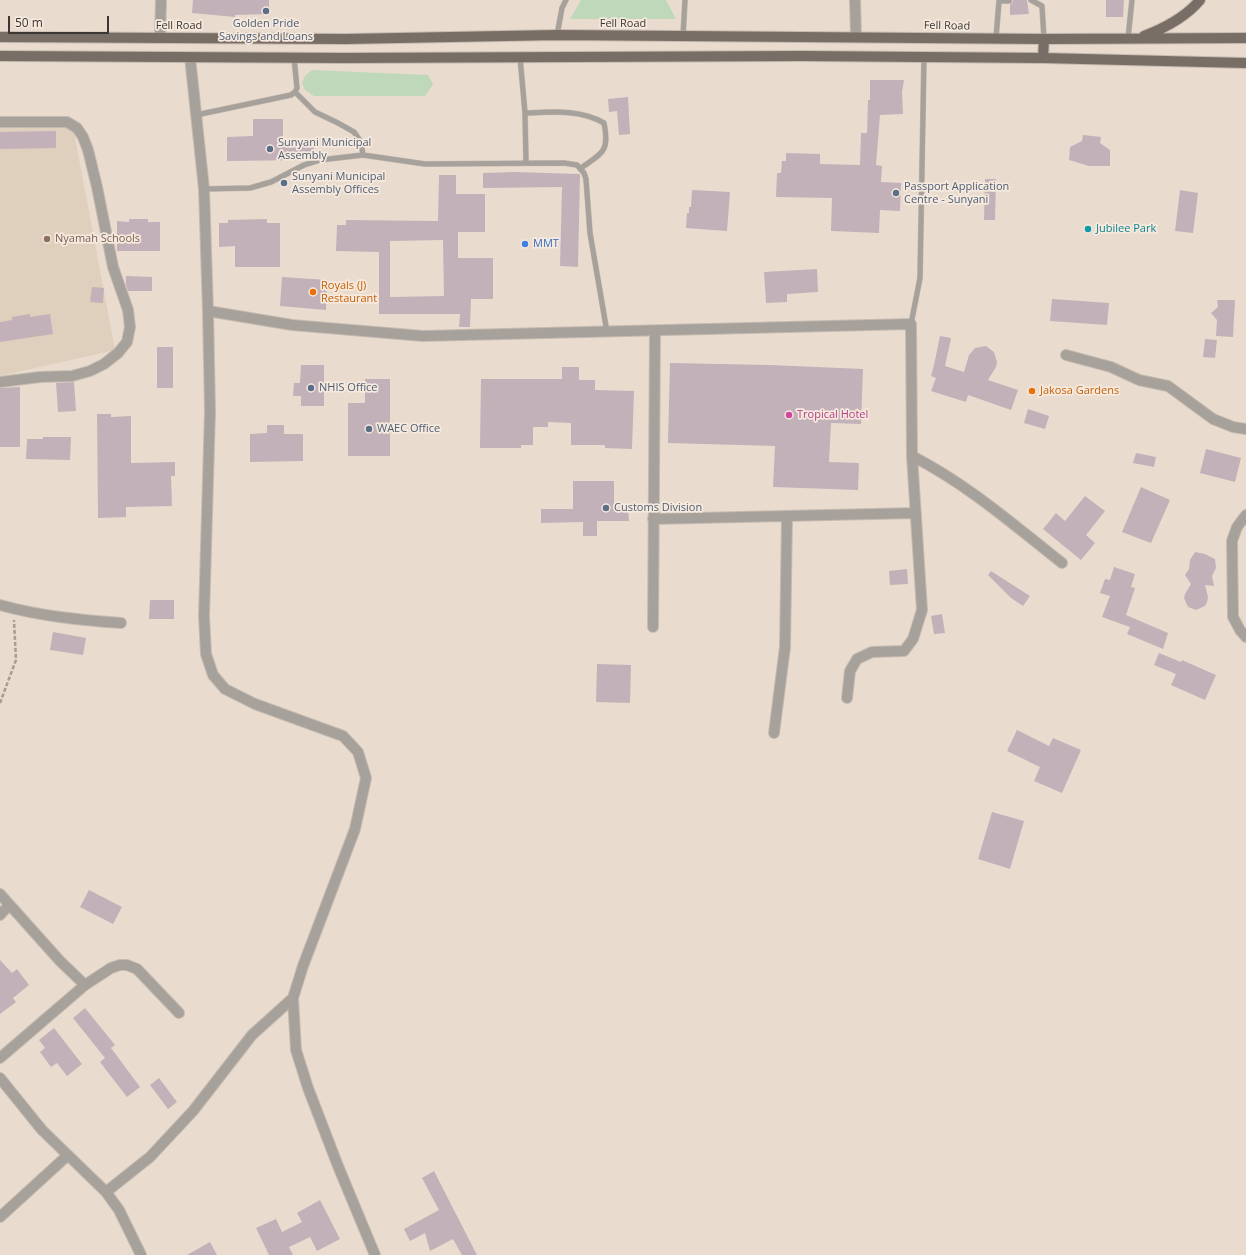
<!DOCTYPE html>
<html>
<head>
<meta charset="utf-8">
<style>
  body { margin:0 }
  #map { position:relative; width:1246px; height:1255px; overflow:hidden; background:#e9dccf; font-family:"Open Sans",sans-serif }
  canvas { display:block }
  .scale { position:absolute; left:8px; top:16px; width:101px; height:18px; box-sizing:border-box; border:2px solid #3c3732; border-top:0; padding-left:5px; font-size:12px; line-height:14px; white-space:nowrap; color:#3c3732; -webkit-text-stroke:3px #f6e9dd; paint-order:stroke }
</style>
</head>
<body>
<div id="map">
<canvas width="1246" height="1255"></canvas>
<div class="scale">50 m</div>
</div>
<script>
const ctx = document.querySelector('canvas').getContext('2d');
ctx.lineJoin = 'round';
function fill(path, color) { ctx.fillStyle = color; ctx.fill(path, 'evenodd'); }
function strokePath(path, color, width, dash) { ctx.strokeStyle = color; ctx.lineWidth = width; ctx.lineCap = dash ? 'butt' : 'round'; ctx.setLineDash(dash || []); ctx.stroke(path); }
function label(font, color, halo, rows, align = 'center') {
  ctx.font = font + ' "Open Sans",sans-serif'; ctx.lineWidth = 3.5; ctx.setLineDash([]); ctx.textBaseline = 'middle'; ctx.strokeStyle = halo; ctx.fillStyle = color; for (const [text, x, y, turn = 0] of rows) {
    ctx.save(); ctx.translate(x, y); ctx.rotate((+turn || 0) * Math.PI / 180); ctx.textAlign = isNaN(turn) ? turn : align; if (halo) ctx.strokeText(text, 0, 0); ctx.fillText(text, 0, 0); ctx.restore();
  }
}
fill(new Path2D(`
  M 0,127 L 73,127 L 115,350 L 0,376 Z`), '#dfcfbd');
fill(new Path2D(`
  M 581,0 L 666,0 L 676,19 L 570,19 Z
  M 312,70 L 428,75 L 433,84 L 425,96 L 314,96 L 305,90 L 302,82 L 305,76 Z`), '#bfd8ba');
fill(new Path2D(`
  M 193,0 L 269,0 L 269,14 L 235,15 L 235,17 L 192,13 Z
  M 1013,0 L 1027,0 L 1029,14 L 1010,15 L 1010,5 L 1012,3 Z
  M 1106,0 L 1124,0 L 1123,17 L 1106,17 Z
  M 870,80 L 904,80 L 902,92 L 903,114 L 880,115 L 876,165 L 882,166 L 881,182 L 901,183 L 900,211 L 880,210 L 879,233 L 831,231 L 832,198 L 776,197 L 777,173 L 781,173 L 782,161 L 786,161 L 786,153 L 820,154 L 820,164 L 860,165 L 861,133 L 867,133 L 868,100 L 870,100 Z
  M 628,97 L 630,134 L 619,135 L 617,111 L 609,112 L 608,99 Z
  M 253,119 L 283,119 L 283,139 L 314,139 L 314,158 L 308,160 L 227,161 L 227,137 L 253,136 Z
  M 56,131 L 56,148 L 0,149 L 0,132 Z
  M 1083,135 L 1101,137 L 1100,143 L 1110,150 L 1110,166 L 1089,166 L 1069,160 L 1070,147 L 1082,141 Z
  M 515,172 L 579,174 L 580,175 L 578,267 L 560,266 L 562,187 L 483,188 L 483,173 Z
  M 439,175 L 456,175 L 456,194 L 485,194 L 485,232 L 458,232 L 458,258 L 493,258 L 493,299 L 471,299 L 470,327 L 459,327 L 460,314 L 379,314 L 379,252 L 336,251 L 337,225 L 346,225 L 346,220 L 438,221 ZM 443,240 L 444,296 L 390,297 L 390,241 Z
  M 985,179 L 996,179 L 995,220 L 984,220 Z
  M 692,190 L 730,192 L 727,231 L 686,228 L 687,213 L 689,213 L 689,207 L 691,207 Z
  M 1180,190 L 1198,193 L 1193,233 L 1175,231 Z
  M 129,219 L 148,219 L 148,222 L 160,222 L 160,251 L 117,251 L 117,221 L 129,222 Z
  M 267,219 L 267,223 L 280,223 L 280,267 L 235,267 L 235,246 L 219,247 L 219,223 L 228,223 L 228,220 Z
  M 817,269 L 818,292 L 787,294 L 787,302 L 766,303 L 764,272 Z
  M 126,276 L 152,277 L 152,291 L 128,291 L 126,285 Z
  M 282,277 L 327,280 L 326,310 L 280,306 Z
  M 92,287 L 104,288 L 103,303 L 90,302 Z
  M 1052,299 L 1109,303 L 1107,325 L 1050,321 Z
  M 1217,300 L 1235,300 L 1233,337 L 1216,336 L 1217,320 L 1211,313 L 1218,307 Z
  M 30,314 L 30,317 L 50,314 L 53,334 L 0,342 L 0,322 L 12,320 L 12,317 Z
  M 940,336 L 951,338 L 945,366 L 964,372 L 969,355 L 975,348 L 986,346 L 994,352 L 997,362 L 996,367 L 988,380 L 1018,390 L 1011,410 L 968,395 L 966,402 L 931,391 L 936,378 L 931,376 L 934,365 Z
  M 1205,339 L 1217,340 L 1215,358 L 1203,357 Z
  M 157,347 L 173,347 L 173,388 L 157,388 Z
  M 670,363 L 770,365 L 863,369 L 861,424 L 831,423 L 829,462 L 859,463 L 858,490 L 773,487 L 775,446 L 668,443 Z
  M 301,365 L 324,365 L 324,406 L 301,406 L 301,396 L 293,396 L 294,383 L 300,383 Z
  M 562,367 L 579,367 L 579,380 L 595,380 L 595,390 L 634,391 L 632,449 L 605,448 L 605,445 L 571,445 L 571,423 L 548,422 L 548,427 L 533,427 L 533,445 L 521,445 L 521,448 L 480,448 L 481,379 L 562,379 Z
  M 365,379 L 390,379 L 390,456 L 348,456 L 348,403 L 365,403 Z
  M 74,382 L 76,411 L 58,412 L 56,383 Z
  M 20,387 L 20,447 L 0,447 L 0,388 Z
  M 1028,409 L 1049,416 L 1045,429 L 1024,423 Z
  M 97,414 L 111,414 L 111,417 L 131,416 L 131,463 L 175,462 L 175,476 L 171,476 L 172,506 L 126,507 L 126,517 L 98,518 Z
  M 267,425 L 284,425 L 284,434 L 303,434 L 303,461 L 250,462 L 250,434 L 267,433 Z
  M 43,437 L 71,437 L 70,460 L 26,459 L 27,439 L 43,439 Z
  M 1206,449 L 1241,458 L 1235,482 L 1200,473 Z
  M 1136,453 L 1156,457 L 1154,467 L 1133,463 Z
  M 573,481 L 614,481 L 614,508 L 628,508 L 629,521 L 597,521 L 597,536 L 583,536 L 583,522 L 541,523 L 541,509 L 573,509 Z
  M 1141,487 L 1170,500 L 1151,543 L 1122,532 Z
  M 1085,496 L 1105,511 L 1086,535 L 1095,543 L 1081,560 L 1043,529 L 1056,513 L 1065,521 Z
  M 1195,552 L 1205,554 L 1215,559 L 1216,568 L 1212,576 L 1214,586 L 1205,585 L 1208,597 L 1207,602 L 1205,606 L 1196,610 L 1188,607 L 1184,598 L 1185,594 L 1191,584 L 1185,575 L 1189,569 L 1190,560 Z
  M 1114,567 L 1135,574 L 1131,587 L 1135,588 L 1126,615 L 1168,633 L 1163,649 L 1127,634 L 1130,627 L 1102,617 L 1110,596 L 1100,593 L 1105,579 L 1110,580 Z
  M 907,569 L 908,584 L 890,585 L 889,571 Z
  M 991,571 L 1030,596 L 1023,606 L 1011,598 L 988,575 Z
  M 150,600 L 174,600 L 174,619 L 149,619 Z
  M 942,614 L 945,633 L 934,634 L 931,616 Z
  M 53,632 L 86,638 L 83,655 L 50,650 Z
  M 1159,653 L 1181,662 L 1182,660 L 1216,675 L 1205,700 L 1171,685 L 1176,674 L 1154,665 Z
  M 597,664 L 631,665 L 630,703 L 596,702 Z
  M 1017,730 L 1049,746 L 1053,738 L 1081,750 L 1062,793 L 1034,781 L 1040,767 L 1007,751 Z
  M 992,812 L 1024,821 L 1010,869 L 978,859 Z
  M 89,890 L 122,907 L 113,924 L 80,907 Z
  M 0,960 L 12,973 L 17,969 L 29,985 L 13,998 L 16,1002 L 0,1014 Z
  M 85,1008 L 115,1045 L 111,1048 L 140,1087 L 127,1097 L 100,1062 L 105,1058 L 73,1018 Z
  M 54,1028 L 82,1064 L 67,1076 L 57,1063 L 51,1067 L 40,1052 L 45,1048 L 39,1040 Z
  M 159,1078 L 177,1102 L 168,1109 L 150,1085 Z
  M 434,1171 L 457,1216 L 477,1255 L 462,1255 L 453,1239 L 430,1251 L 425,1233 L 410,1241 L 404,1229 L 439,1210 L 422,1178 Z
  M 320,1200 L 340,1239 L 317,1251 L 310,1237 L 289,1247 L 293,1255 L 269,1255 L 256,1228 L 276,1219 L 282,1232 L 302,1222 L 297,1213 Z
  M 210,1242 L 217,1255 L 187,1255 Z`), '#c2b1b9');
const service = new Path2D(`
  M 1031,0 L 1042,6 L 1044,39
  M 557,35 L 562,8 L 566,0
  M 683,36 L 685,0
  M 996,38 L 999,1 L 1009,1
  M 1128,38 L 1132,0
  M 520,57 L 525,113 L 526,163
  M 295,92 L 315,112 L 338,123 L 354,132 L 361,142 L 363,155
  M 525,113 C 552,112 580,109 604,123 C 610,152 602,153 581,168
  M 196,115 L 291,95 L 295,92 L 297,88 L 294,58
  M 204,189 L 250,188 L 271,182 L 304,165 L 320,160 L 363,155 L 425,164 L 564,163 L 577,165 L 584,173 L 586,179 L 590,233 L 607,332
  M 911,324 L 920,278 L 924,57`);
const minor = new Path2D(`
  M 855,0 L 856,36
  M 160,38 L 161,0
  M 190,57 L 204,189 L 208,311 L 210,411 L 204,616 L 206,654 L 213,675 L 225,689 L 255,704 L 343,736 L 358,752 L 366,778 L 355,829 L 303,966 L 293,998 L 296,1050 L 308,1088 L 338,1166 L 375,1255
  M 0,122 L 67,122 L 77,128 L 83,137 L 88,150 L 97,187 L 113,267 L 128,310 L 130,327 L 127,342 L 118,353 L 104,364 L 90,371 L 72,376 L 40,377 L 0,382
  M 208,311 L 292,325 L 423,336 L 911,324 L 912,456 L 922,610 L 913,639 L 904,651 L 872,652 L 857,659 L 850,671 L 847,698
  M 1066,355 L 1111,367 L 1139,380 L 1168,386 L 1213,419 L 1233,427 L 1246,429
  M 912,456 C 967,484 1014,525 1062,563
  M 1246,515 L 1237,527 L 1232,541 L 1233,617 L 1240,630 L 1246,637
  M 653,519 L 916,513
  M 0,605 C 40,616 80,620 121,623
  M 653,627 L 655,331
  M 774,733 L 785,647 L 787,516
  M 0,894 L 60,961 L 85,985
  M 0,915 L 9,905
  M 0,1058 L 85,985 L 111,968 L 120,965 L 127,965 L 137,969 L 179,1013
  M 0,1078 L 42,1130 L 106,1192 L 119,1210 L 141,1255
  M 106,1192 L 150,1157 L 193,1111 L 252,1035 L 293,998
  M 0,1217 L 68,1155`);
const primary = new Path2D(`
  M 1144,36 C 1165,28 1185,18 1200,0
  M 0,37 L 345,39 L 557,35 L 1044,39 L 1246,38
  M 0,56 L 344,58 L 802,56 L 1043,58 L 1246,63
  M 1043,58 L 1044,39`);
strokePath(service, '#c6bbb0', 6);
strokePath(minor, '#c6bbb0', 12);
strokePath(primary, '#c6bbb0', 12);
strokePath(new Path2D(`
  M 0,703 L 16,660 L 14,620`), '#a79d93', 2.5, [4, 2]);
strokePath(service, '#a7a19c', 5);
strokePath(minor, '#a7a19c', 10);
strokePath(primary, '#786e65', 10);
for (const [x, y, r, color] of [
  [266,11,4,"#5c6f8a"],
  [270,149,4,"#5c6f8a"],
  [284,183,4,"#5c6f8a"],
  [896,193,4,"#5c6f8a"],
  [1088,229,4,"#0f9aa8"],
  [47,239,4,"#8d6e63"],
  [525,244,4,"#3f7fe0"],
  [313,292,4,"#e8710a"],
  [311,388,4,"#5c6f8a"],
  [1032,391,4,"#e8710a"],
  [789,415,4,"#d1479c"],
  [369,429,4,"#5c6f8a"],
  [606,508,4,"#5c6f8a"]
]) { const dot = new Path2D(); dot.arc(x, y, r, 0, 2 * Math.PI); ctx.fillStyle = color; ctx.fill(dot); strokePath(dot, '#f6e9dd', 1.5); }
label('11px', '#4e5e75', '#f6e9dd', [
  ["Golden Pride",266,24,"center"],
  ["Savings and Loans",266,37,"center"],
  ["Sunyani Municipal",278,143],
  ["Assembly",278,156],
  ["Sunyani Municipal",292,177],
  ["Assembly Offices",292,190],
  ["Passport Application",904,187],
  ["Centre - Sunyani",904,200],
  ["NHIS Office",319,388],
  ["WAEC Office",377,429],
  ["Customs Division",614,508]
], 'left');
label('11px', '#3c3732', '#f6e9dd', [
  ["Fell Road",623,24],
  ["Fell Road",179,26],
  ["Fell Road",947,26,1]
]);
label('11px', '#0d838f', '#f6e9dd', [
  ["Jubilee Park",1096,229]
], 'left');
label('11px', '#785e54', '#f6e9dd', [
  ["Nyamah Schools",55,239]
], 'left');
label('11px', '#366cbe', '#f6e9dd', [
  ["MMT",533,244]
], 'left');
label('11px', '#c56008', '#f6e9dd', [
  ["Royals (J)",321,286],
  ["Restaurant",321,299],
  ["Jakosa Gardens",1040,391]
], 'left');
label('11px', '#b23c85', '#f6e9dd', [
  ["Tropical Hotel",797,415]
], 'left');
</script>
</body>
</html>
